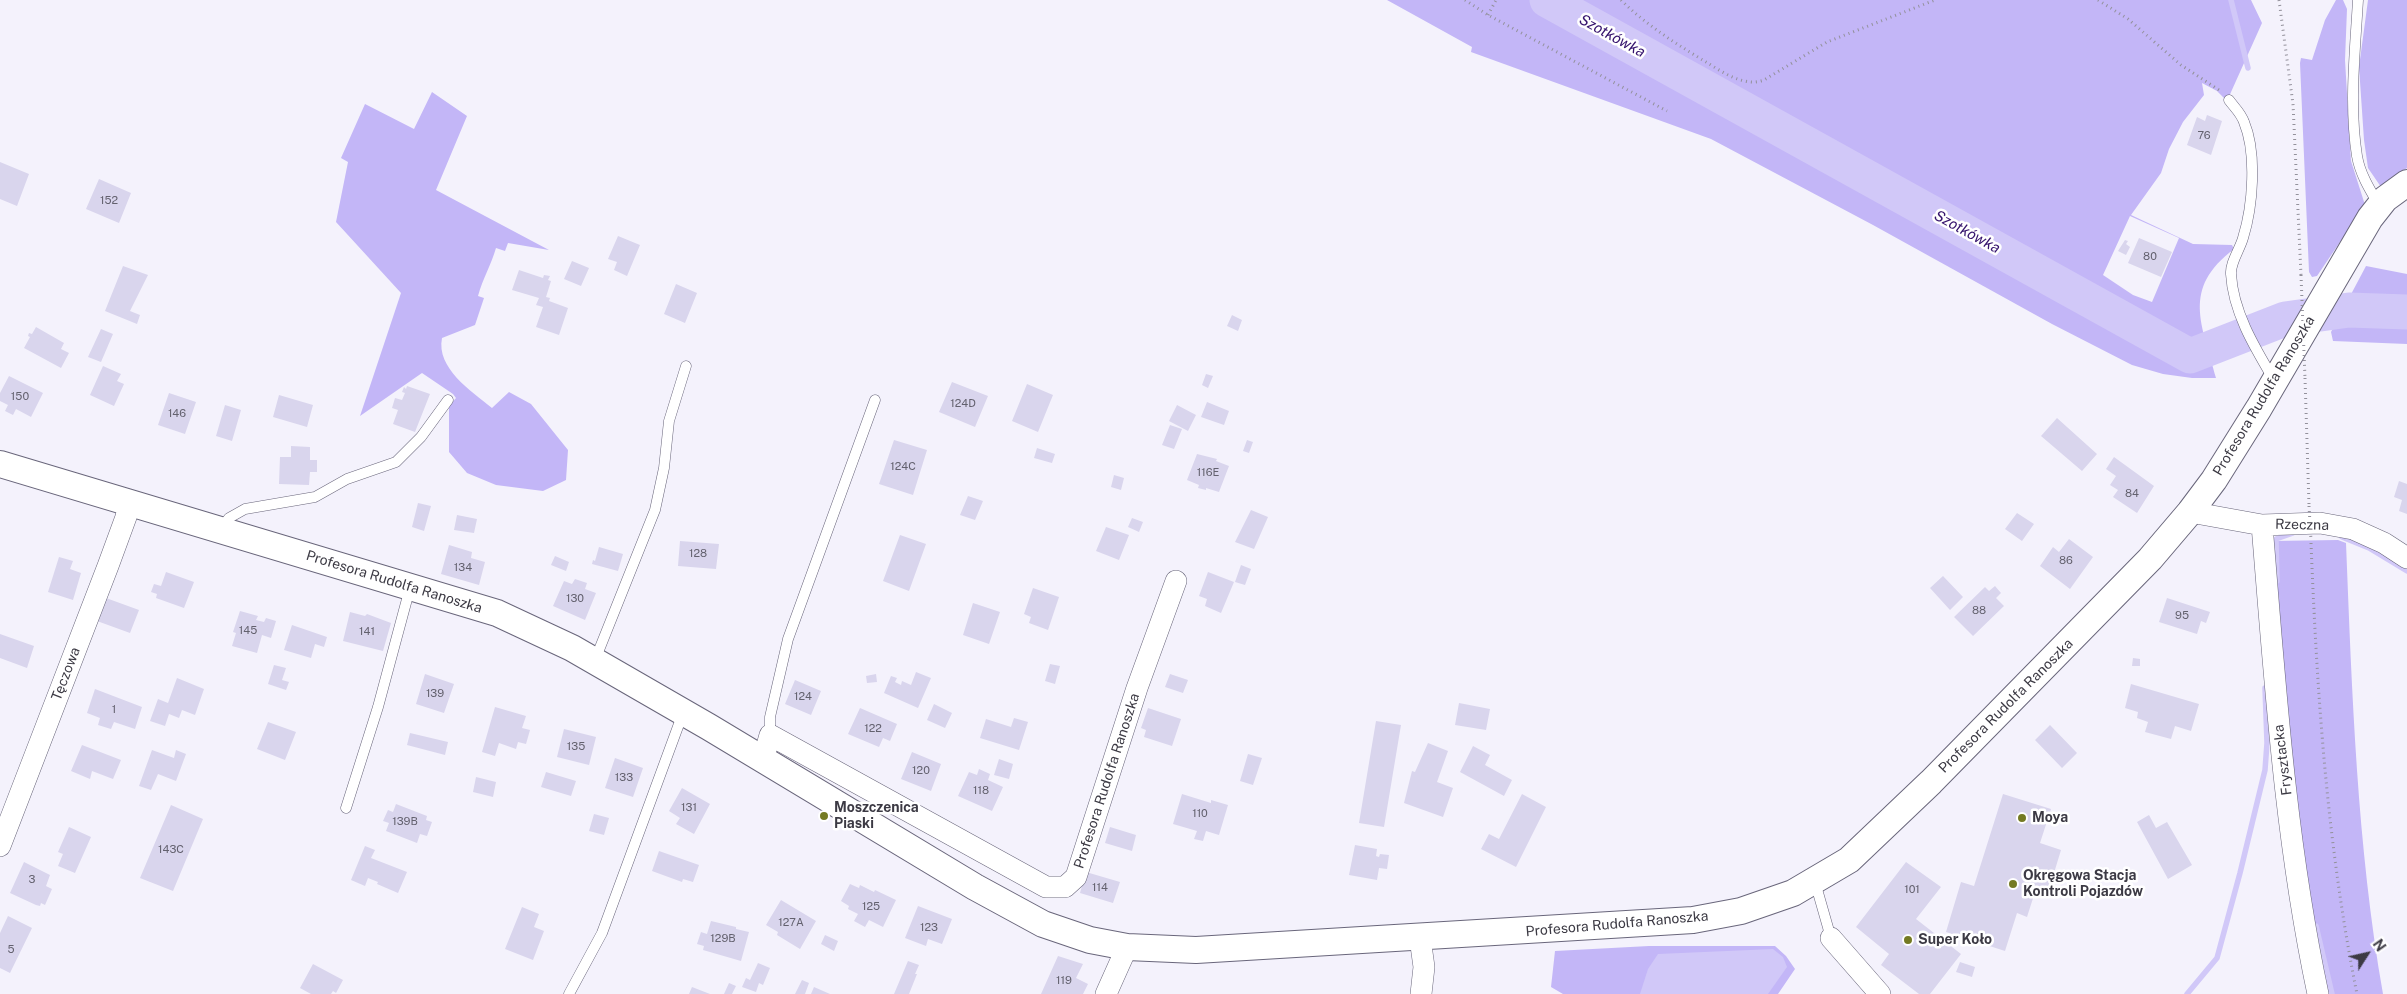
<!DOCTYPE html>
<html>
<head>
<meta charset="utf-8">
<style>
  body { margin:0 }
  #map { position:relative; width:2407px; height:994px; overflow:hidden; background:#f4f2fc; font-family:"Public Sans",sans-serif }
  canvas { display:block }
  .north { position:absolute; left:2342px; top:929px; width:50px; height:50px; -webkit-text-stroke:4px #fff; paint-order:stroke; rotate:55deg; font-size:14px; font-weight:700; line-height:20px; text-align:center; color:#3c3a44 }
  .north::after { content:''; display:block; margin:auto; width:18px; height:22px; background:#3c3a44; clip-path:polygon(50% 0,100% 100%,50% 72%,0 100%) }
</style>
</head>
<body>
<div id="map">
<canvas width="2407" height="994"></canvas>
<div class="north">N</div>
</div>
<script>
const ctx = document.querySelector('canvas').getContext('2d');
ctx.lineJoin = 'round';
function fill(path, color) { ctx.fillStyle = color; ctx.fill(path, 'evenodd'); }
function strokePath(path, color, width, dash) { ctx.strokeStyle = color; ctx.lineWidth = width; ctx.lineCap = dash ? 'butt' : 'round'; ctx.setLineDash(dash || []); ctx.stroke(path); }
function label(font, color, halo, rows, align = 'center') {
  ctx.font = font + ' "Public Sans",sans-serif'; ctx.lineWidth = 5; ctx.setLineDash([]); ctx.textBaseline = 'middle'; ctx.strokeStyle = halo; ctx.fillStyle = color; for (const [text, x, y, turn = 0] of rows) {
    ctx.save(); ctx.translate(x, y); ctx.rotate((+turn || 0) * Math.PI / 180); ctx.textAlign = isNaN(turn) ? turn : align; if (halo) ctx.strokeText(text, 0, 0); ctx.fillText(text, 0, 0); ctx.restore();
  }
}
fill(new Path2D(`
  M 1387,0 L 2251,0 L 2262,23 L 2227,101 L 2217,91 L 2202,83 L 2204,95 L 2183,122 L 2169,149 L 2161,173 L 2131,215 L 2193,244 L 2232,245 L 2234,249 C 2181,289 2202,324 2216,378 L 2192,378 L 2163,374 L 2132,365 L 2052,324 L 1873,225 L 1711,139 L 1471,52 L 1472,47 ZM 2130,216 L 2179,238 L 2152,302 L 2133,295 L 2103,275 Z
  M 2336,0 L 2343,0 L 2347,9 L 2345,60 L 2351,161 L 2365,205 L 2317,276 L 2312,277 L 2309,272 L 2300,63 L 2301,58 L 2312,60 L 2325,20 Z
  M 2368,0 L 2407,0 L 2407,168 L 2381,187 L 2368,168 L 2364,140 L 2359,67 Z
  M 432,92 L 467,116 L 436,190 L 549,250 L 508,243 L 505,251 L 496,248 C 491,265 483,278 478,296 L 484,298 L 475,325 L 442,338 C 436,368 471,391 492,408 L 509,392 L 531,404 L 568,450 L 566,480 L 543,491 L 496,485 L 467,473 L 449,452 L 449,406 L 456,398 L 453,394 L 422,373 L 360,416 L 401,293 L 336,222 L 348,162 L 341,158 L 365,104 L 414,129 Z
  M 2366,266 L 2407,274 L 2407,344 L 2333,341 L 2331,332 Z
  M 2338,540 L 2346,543 C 2352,694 2357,845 2383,994 L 2323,994 L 2292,784 L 2272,541 Z
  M 1649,946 L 1775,946 L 1786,956 L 1795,969 L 1778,994 L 1563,994 L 1551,987 L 1555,951 Z`), '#c3b6f7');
fill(new Path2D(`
  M 1773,949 L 1783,957 L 1787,967 L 1768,994 L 1640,994 L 1648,969 L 1658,954 Z`), '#d1c8f8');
strokePath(new Path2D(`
  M 2231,0 L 2248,68
  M 2342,537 L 2369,548 L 2407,571
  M 2277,581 L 2276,539 L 2293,533
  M 2316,926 L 2332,994
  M 2187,994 L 2217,958 L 2240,873 L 2265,770 L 2267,743 L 2265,688`), '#d1c8f8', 5.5);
strokePath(new Path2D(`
  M 1547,0 L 2190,356 L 2285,319 L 2349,310 L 2407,312`), '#d1c8f8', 35);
fill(new Path2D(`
  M 2207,115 L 2222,121 L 2211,155 L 2187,145 L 2197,117 L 2205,121 Z
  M 0,162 L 29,174 L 17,206 L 0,199 Z
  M 99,179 L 131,193 L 119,223 L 86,209 Z
  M 618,236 L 640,245 L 627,276 L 614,270 L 617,262 L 608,259 Z
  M 2139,238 L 2172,252 L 2161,277 L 2128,263 Z
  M 2125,240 L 2128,241 L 2126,244 L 2130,247 L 2126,255 L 2118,251 Z
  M 572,261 L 589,268 L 581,286 L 564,279 Z
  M 123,266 L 148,275 L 130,311 L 140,315 L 137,324 L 105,311 Z
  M 519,270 L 543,278 L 544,275 L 550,276 L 548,280 L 551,281 L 546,297 L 550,298 L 549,301 L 568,308 L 559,335 L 536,327 L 543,307 L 536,305 L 539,298 L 512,290 Z
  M 676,284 L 697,293 L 685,323 L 664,314 Z
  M 1232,315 L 1242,320 L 1238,331 L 1227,326 Z
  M 36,327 L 64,343 L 61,349 L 69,353 L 61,368 L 24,348 L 30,337 L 28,336 L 29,333 L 32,334 Z
  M 101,329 L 113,334 L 101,362 L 88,357 Z
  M 103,366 L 121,374 L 117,381 L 124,384 L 114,406 L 90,395 Z
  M 1206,374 L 1213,376 L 1208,388 L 1202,385 Z
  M 9,376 L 43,393 L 31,417 L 16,409 L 13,415 L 5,411 L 8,405 L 0,401 L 0,393 Z
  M 952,382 L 988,396 L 975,427 L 939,412 Z
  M 1027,384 L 1053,395 L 1038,432 L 1012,421 Z
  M 407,386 L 430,394 L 415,432 L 393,424 L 398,410 L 392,408 L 395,398 L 402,400 L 405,393 L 402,392 L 404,387 L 406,389 Z
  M 169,393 L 196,402 L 185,434 L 158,425 Z
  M 279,395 L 313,405 L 307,427 L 273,417 Z
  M 1207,402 L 1229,411 L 1224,425 L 1201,417 Z
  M 225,405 L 241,410 L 232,441 L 216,436 Z
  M 1177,405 L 1196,415 L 1188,431 L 1169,421 Z
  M 2057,418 L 2097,454 L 2082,471 L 2041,436 Z
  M 1170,425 L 1182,429 L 1174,449 L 1162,445 Z
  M 894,440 L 927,450 L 913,495 L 879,484 Z
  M 1247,440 L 1253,442 L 1249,453 L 1243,451 Z
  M 291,446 L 310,447 L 310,460 L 317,460 L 317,472 L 310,472 L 309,485 L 279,484 L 280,457 L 291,457 Z
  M 1037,448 L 1055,454 L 1052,463 L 1034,458 Z
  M 1197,454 L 1217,459 L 1216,461 L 1229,466 L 1219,492 L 1206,488 L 1206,490 L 1198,488 L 1199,485 L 1187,480 Z
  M 2114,457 L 2154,486 L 2137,513 L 2113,497 L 2118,490 L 2110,485 L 2116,476 L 2106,469 Z
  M 1114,475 L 1124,478 L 1121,490 L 1111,487 Z
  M 2399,481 L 2407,484 L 2407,514 L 2399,511 L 2402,500 L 2394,497 Z
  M 968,496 L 983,501 L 975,520 L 960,515 Z
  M 418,503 L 431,506 L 424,531 L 412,527 Z
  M 1251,510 L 1268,517 L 1254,549 L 1235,542 Z
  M 2017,513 L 2034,524 L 2022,541 L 2005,529 Z
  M 457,515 L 477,519 L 474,533 L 454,530 Z
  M 1132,518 L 1143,522 L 1139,532 L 1128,527 Z
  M 1106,527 L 1129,535 L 1119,560 L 1096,551 Z
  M 900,535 L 926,544 L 909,591 L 883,581 Z
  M 2069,539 L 2093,557 L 2070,589 L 2040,566 L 2053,547 L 2059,552 Z
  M 680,541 L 719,544 L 716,569 L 678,566 Z
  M 449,545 L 472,552 L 471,558 L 485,562 L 479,585 L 441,574 Z
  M 599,547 L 623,554 L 618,571 L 592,564 L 593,560 L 595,561 Z
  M 555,556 L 569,562 L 566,571 L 551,565 Z
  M 59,557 L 73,561 L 70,569 L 81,573 L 73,600 L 48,592 Z
  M 1241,565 L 1251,569 L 1245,585 L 1235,582 Z
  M 166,572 L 194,582 L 184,608 L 156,598 L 157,594 L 151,592 L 154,584 L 161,586 Z
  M 1208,572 L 1234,582 L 1221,613 L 1205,606 L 1207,599 L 1199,596 Z
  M 1943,576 L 1963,597 L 1950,610 L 1930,588 Z
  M 575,579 L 587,583 L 585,589 L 596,593 L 585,620 L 553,606 L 564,581 L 572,584 Z
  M 1995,586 L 2001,593 L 1996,598 L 2004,606 L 1973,636 L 1954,617 L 1985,587 L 1989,591 Z
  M 1033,588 L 1059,597 L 1048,630 L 1029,623 L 1031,617 L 1024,614 Z
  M 106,598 L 139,610 L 130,633 L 97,621 Z
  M 2167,598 L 2210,612 L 2206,623 L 2201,621 L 2197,634 L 2159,622 Z
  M 973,603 L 1000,612 L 989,644 L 963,635 Z
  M 240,611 L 258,616 L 256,620 L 264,622 L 266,618 L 276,621 L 271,638 L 262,635 L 257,653 L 232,646 L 236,633 L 233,632 Z
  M 350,612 L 365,616 L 367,614 L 391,623 L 383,651 L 343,641 Z
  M 292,625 L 327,637 L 324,647 L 315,644 L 311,658 L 284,650 Z
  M 0,634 L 34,646 L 27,668 L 0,658 Z
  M 2133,658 L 2140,659 L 2140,666 L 2132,666 Z
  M 1050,664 L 1060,666 L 1055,684 L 1045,681 Z
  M 274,665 L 286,668 L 282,680 L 289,682 L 286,690 L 268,684 Z
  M 916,672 L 931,678 L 918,708 L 884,693 L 891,676 L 897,678 L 895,682 L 901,685 L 902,681 L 911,685 Z
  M 425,674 L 454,684 L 444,713 L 416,704 Z
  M 876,674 L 877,682 L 867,683 L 866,676 Z
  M 1170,674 L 1188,680 L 1183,693 L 1165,687 Z
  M 177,678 L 204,689 L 195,715 L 182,710 L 179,718 L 169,714 L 165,726 L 150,721 L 158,699 L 168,703 Z
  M 795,680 L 821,691 L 811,715 L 785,704 Z
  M 2131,684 L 2199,704 L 2191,731 L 2175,726 L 2171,739 L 2145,732 L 2148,722 L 2137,718 L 2138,712 L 2125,708 Z
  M 95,689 L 142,707 L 135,729 L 114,722 L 111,729 L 98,725 L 100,718 L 87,713 Z
  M 1459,703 L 1490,709 L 1486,730 L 1455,725 Z
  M 934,704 L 952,713 L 945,728 L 927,720 Z
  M 495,707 L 526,716 L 522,728 L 530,730 L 526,744 L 518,742 L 516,749 L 499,743 L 495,756 L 482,752 Z
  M 860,708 L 897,724 L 890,741 L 883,738 L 879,747 L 848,734 Z
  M 1148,708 L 1181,719 L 1172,746 L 1144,737 L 1146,730 L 1141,728 Z
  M 1014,718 L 1028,722 L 1019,750 L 980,738 L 986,719 L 1011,727 Z
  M 1376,721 L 1401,725 L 1384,827 L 1359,823 Z
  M 268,722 L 296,732 L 285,760 L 257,749 Z
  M 2050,725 L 2077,753 L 2062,768 L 2035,740 Z
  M 564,729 L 596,737 L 589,765 L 557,757 Z
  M 410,733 L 448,742 L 445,755 L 407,745 Z
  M 1428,743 L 1448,751 L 1437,782 L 1453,788 L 1443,817 L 1404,803 L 1412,771 L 1415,772 Z
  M 82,745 L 121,760 L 113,779 L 92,771 L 90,779 L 71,771 Z
  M 1473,746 L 1490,755 L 1485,765 L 1512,780 L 1504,796 L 1460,772 Z
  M 152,750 L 174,758 L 176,750 L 186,754 L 176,781 L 158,774 L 151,790 L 139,786 Z
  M 912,752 L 941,764 L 931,791 L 901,779 Z
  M 1248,754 L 1262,758 L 1253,785 L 1240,781 Z
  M 615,758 L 643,768 L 633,797 L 605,788 Z
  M 999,759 L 1013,764 L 1009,779 L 994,775 Z
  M 979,769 L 990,774 L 988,780 L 1003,787 L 992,811 L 958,796 L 969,772 L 977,775 Z
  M 546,772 L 576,781 L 571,796 L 541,787 Z
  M 476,777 L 496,782 L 493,797 L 473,792 Z
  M 682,788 L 710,804 L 694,834 L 676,824 L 680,818 L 669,811 Z
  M 1182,794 L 1211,803 L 1211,800 L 1228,805 L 1219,835 L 1206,831 L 1203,841 L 1194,839 L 1197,831 L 1173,824 Z
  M 1522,794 L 1546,807 L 1516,867 L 1481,849 L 1489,834 L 1499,839 Z
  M 2003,794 L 2051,809 L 2040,843 L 2061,850 L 2047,896 L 2035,892 L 2027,917 L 2017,913 L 2005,951 L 1946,932 L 1961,882 L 1974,886 Z
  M 396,804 L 427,816 L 426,820 L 432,822 L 427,836 L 420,834 L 417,843 L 386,831 L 389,823 L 383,821 L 388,810 L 393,812 Z
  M 171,805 L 203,819 L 173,891 L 140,878 Z
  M 594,814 L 609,818 L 604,835 L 589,831 Z
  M 2149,815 L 2156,828 L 2167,822 L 2192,865 L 2168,879 L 2137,822 Z
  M 69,827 L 91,837 L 75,873 L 58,866 L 63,854 L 58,852 Z
  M 1110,827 L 1136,835 L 1132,851 L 1105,843 Z
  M 1355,845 L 1377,849 L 1376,856 L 1379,857 L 1380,854 L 1389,855 L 1387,869 L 1379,868 L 1377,880 L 1349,875 Z
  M 365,846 L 375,850 L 371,858 L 407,872 L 398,893 L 377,884 L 378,882 L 368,878 L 365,886 L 351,880 Z
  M 659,851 L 699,865 L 693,882 L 683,879 L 682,882 L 652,871 Z
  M 24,862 L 50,875 L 46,886 L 52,889 L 45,905 L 41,903 L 40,906 L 36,905 L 10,893 Z
  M 1906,862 L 1941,887 L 1916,919 L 1961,954 L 1930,994 L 1919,994 L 1881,965 L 1889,954 L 1856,927 Z
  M 1086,872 L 1120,882 L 1113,903 L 1080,893 Z
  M 850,884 L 859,888 L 860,885 L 874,892 L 875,890 L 896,900 L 883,927 L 869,920 L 865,927 L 854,921 L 858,914 L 848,909 L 849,906 L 841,901 Z
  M 781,900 L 816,921 L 800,949 L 777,935 L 778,932 L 766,925 Z
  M 918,906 L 952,919 L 942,944 L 928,939 L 926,946 L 905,938 Z
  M 522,907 L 539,914 L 534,927 L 544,931 L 533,960 L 505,949 Z
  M 8,916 L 32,928 L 10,973 L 0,968 L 0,933 Z
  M 711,921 L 736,927 L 736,929 L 749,932 L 741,961 L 703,950 L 704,946 L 697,944 L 701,932 L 707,934 Z
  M 825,935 L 838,941 L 834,951 L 821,944 Z
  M 1058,956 L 1083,964 L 1076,978 L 1088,984 L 1083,994 L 1041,994 Z
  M 908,961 L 919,965 L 915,974 L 917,974 L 909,994 L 894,994 Z
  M 1960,962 L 1975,967 L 1972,977 L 1956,972 Z
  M 758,963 L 770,968 L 763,985 L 759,983 L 756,992 L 742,987 L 746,978 L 750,980 Z
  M 313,964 L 343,980 L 336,993 L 333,991 L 331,994 L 311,994 L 300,988 Z
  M 802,980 L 809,983 L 805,994 L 795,994 Z
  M 729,983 L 736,986 L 732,994 L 724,994 Z
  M 692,987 L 710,994 L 689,994 Z
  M 814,987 L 830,994 L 811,994 Z`), '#d9d5ed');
const service = new Path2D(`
  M 2358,0 C 2355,52 2349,105 2357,156 C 2360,174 2370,190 2379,205
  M 2229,100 C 2234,107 2241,113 2244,122 C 2257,153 2253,206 2243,238 C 2240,249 2230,263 2231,274 C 2233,312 2255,348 2274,380
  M 221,529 L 229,518 L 245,509 L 315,497 L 347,479 L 396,462 L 421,437 L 448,400
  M 595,660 L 655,510 L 664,468 L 669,421 L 686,366
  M 770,735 L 770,717 L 788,639 L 875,400
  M 346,808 L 378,707 L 410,588
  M 1815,882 L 1831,938
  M 569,994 L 602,933 L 683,713`);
const minor = new Path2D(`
  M 2190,512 L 2262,525 L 2320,523 L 2353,529 L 2384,543 L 2407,558
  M 2262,525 C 2275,682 2285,840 2318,994
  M 763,760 L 770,735 L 1046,887 L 1065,887 L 1076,877 L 1137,688 L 1176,581
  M 0,846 L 108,566 L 126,517 L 129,502
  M 1420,938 L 1424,967 L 1421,994
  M 1831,938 L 1880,994
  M 1106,994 L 1127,947`);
const tertiary = new Path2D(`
  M 0,464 L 497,613 L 572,648 L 709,727 L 975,887 L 1043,924 L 1090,940 L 1127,947 L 1196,950 L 1693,920 L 1741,911 L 1793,893 L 1849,860 L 1931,782 L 2150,559 L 2190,512 L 2214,480 L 2259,408 L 2370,218 L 2385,199 L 2407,183`);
strokePath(service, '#69667b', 11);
strokePath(minor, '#69667b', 22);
strokePath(tertiary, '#69667b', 28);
strokePath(new Path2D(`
  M 1465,0 L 1488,15 L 1667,111
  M 1621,0 C 1645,24 1672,41 1701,59 C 1715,67 1729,78 1745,81 C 1752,83 1758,82 1764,80 L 1827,42 L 1935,0
  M 2098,0 L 2128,19 L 2181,65 L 2219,90
  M 2279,0 L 2293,104 L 2301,275
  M 1488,15 L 1496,0
  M 2305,378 L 2309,505
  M 2311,543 C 2317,694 2327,845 2357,994`), '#93919b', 3, [1, 4]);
strokePath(service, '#fff', 10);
strokePath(minor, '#fff', 21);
strokePath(tertiary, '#fff', 26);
strokePath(new Path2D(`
  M 2301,275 L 2305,378
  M 2309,506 L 2311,540`), '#93919b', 3, [1, 4]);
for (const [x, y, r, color] of [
  [824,816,5,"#747a23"],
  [2022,818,5,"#747a23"],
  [2013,884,5,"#747a23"],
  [1908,940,5,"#747a23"]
]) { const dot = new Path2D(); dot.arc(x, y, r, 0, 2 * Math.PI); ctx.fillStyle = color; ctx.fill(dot); strokePath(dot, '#fff', 2); }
label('11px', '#63616e', null, [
  ["76",2204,136],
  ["152",109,201],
  ["80",2150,257],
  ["150",20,397],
  ["124D",963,404],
  ["146",177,414],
  ["124C",903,467],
  ["116E",1208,473],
  ["84",2132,494],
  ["128",698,554],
  ["86",2066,561],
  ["134",463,568],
  ["130",575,599],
  ["88",1979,611],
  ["95",2182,616],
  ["145",248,631],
  ["141",367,632],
  ["139",435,694],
  ["124",803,697],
  ["1",114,710],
  ["122",873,729],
  ["135",576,747],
  ["120",921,771],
  ["133",624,778],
  ["118",981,791],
  ["131",689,808],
  ["110",1200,814],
  ["139B",405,822],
  ["143C",171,850],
  ["3",32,880],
  ["114",1100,888],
  ["101",1912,890],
  ["125",871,907],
  ["127A",791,923],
  ["123",929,928],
  ["129B",723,939],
  ["5",11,950],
  ["119",1064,981]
]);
label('14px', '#3c3a44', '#fff', [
  ["Profesora Rudolfa Ranoszka",2264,396,-59],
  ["Rzeczna",2302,525,1],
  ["Profesora Rudolfa Ranoszka",394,582,17],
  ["Tęczowa",66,674,-69],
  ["Profesora Rudolfa Ranoszka",2006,706,-45],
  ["Frysztacka",2283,760,-97],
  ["Profesora Rudolfa Ranoszka",1107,781,-72],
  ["Profesora Rudolfa Ranoszka",1617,924,-5]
]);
label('bold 14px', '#3c3a44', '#fff', [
  ["Moszczenica",834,808],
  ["Piaski",834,824],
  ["Moya",2032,818],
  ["Okręgowa Stacja",2023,876],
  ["Kontroli Pojazdów",2023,892],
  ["Super Koło",1918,940]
], 'left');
label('italic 15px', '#35136d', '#fff', [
  ["Szotkówka",1612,36,29],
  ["Szotkówka",1967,232,29]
]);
</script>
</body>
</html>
